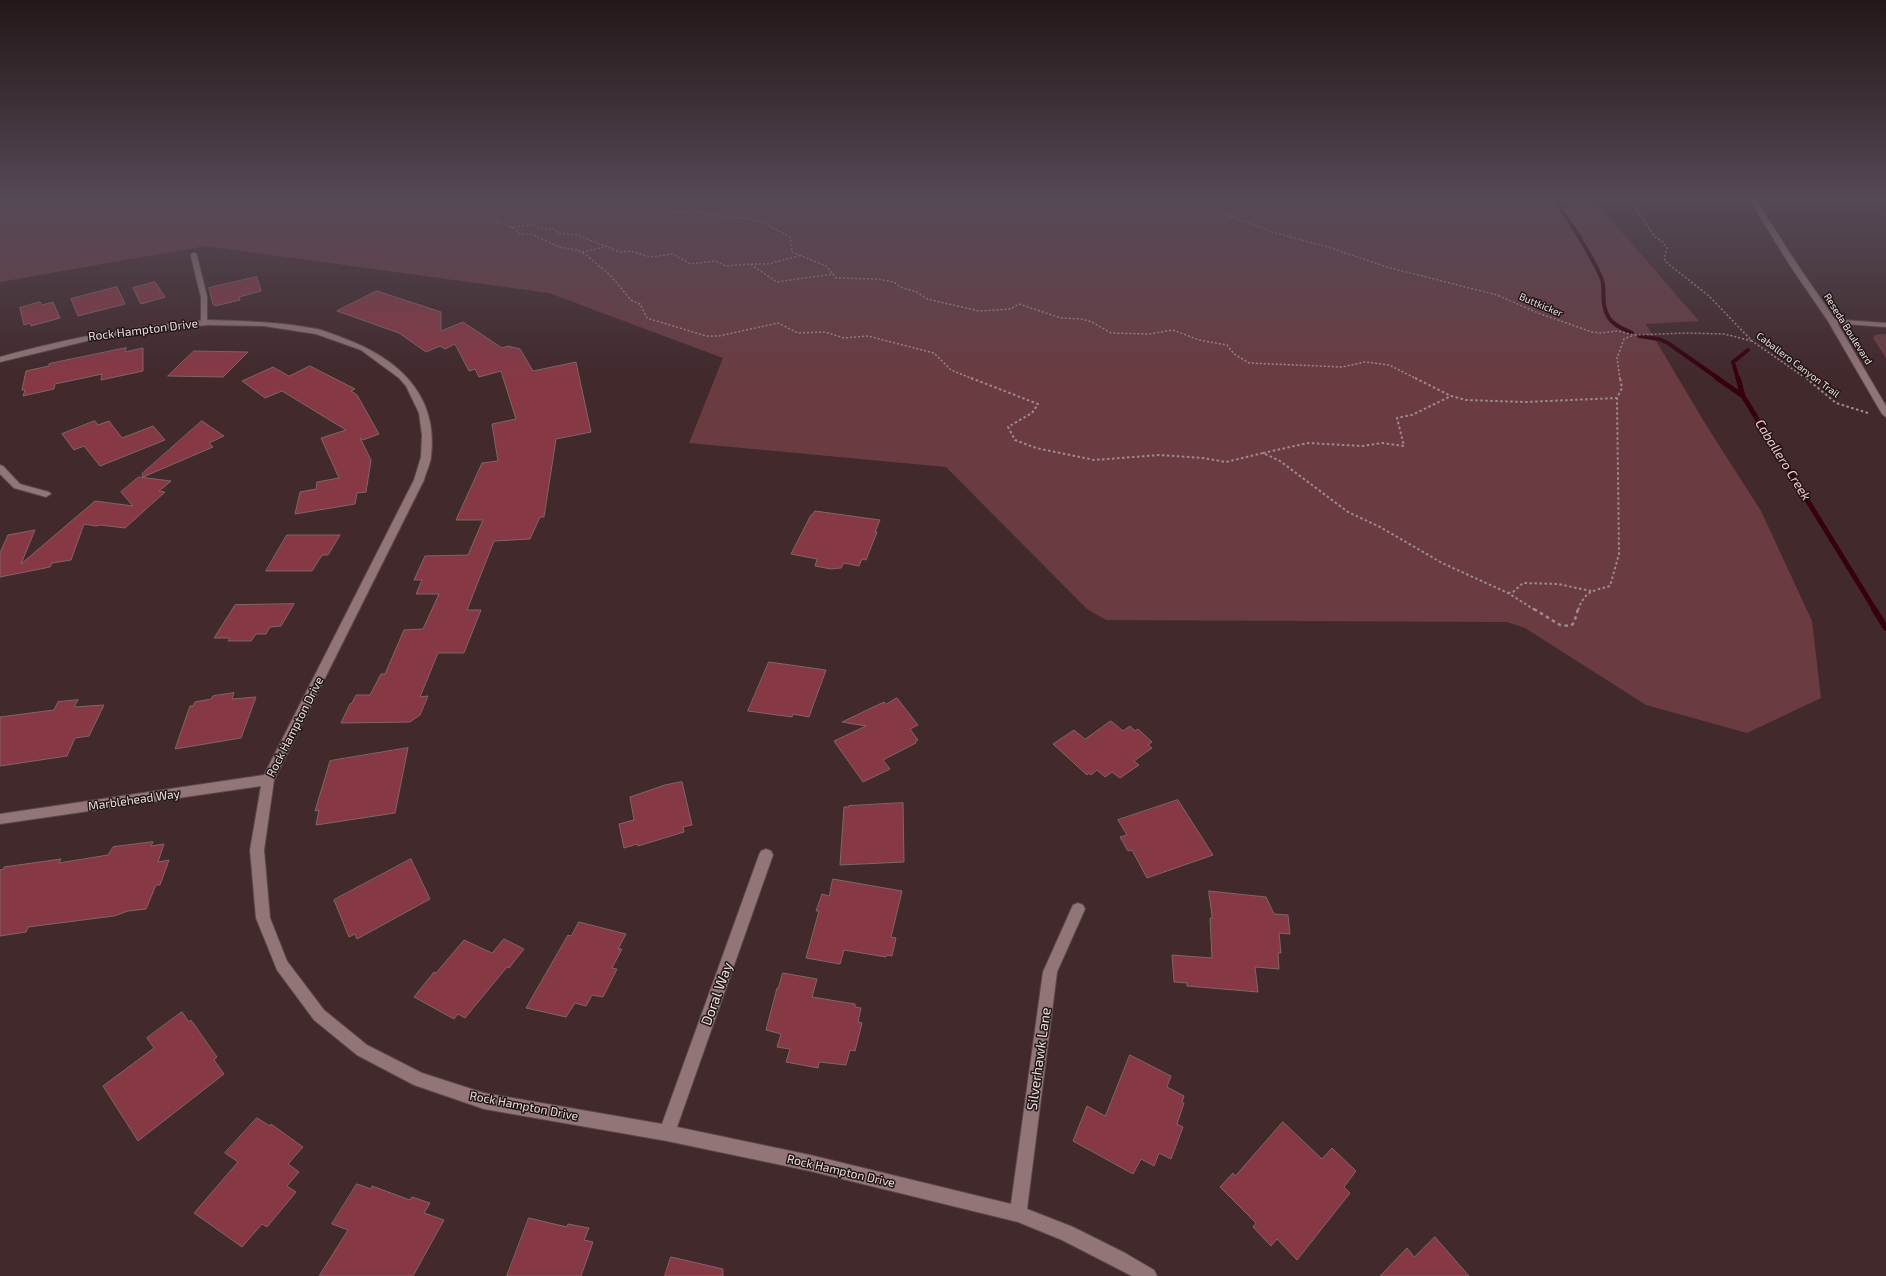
<!DOCTYPE html>
<html>
<head>
<meta charset="utf-8">
<style>
  body { margin:0 }
  canvas { display:block; background:#41292c }
</style>
</head>
<body>
<canvas width="1886" height="1276"></canvas>
<script>
const ctx = document.querySelector('canvas').getContext('2d');
ctx.lineJoin = 'round';
function fill(path, color) { ctx.fillStyle = color; ctx.fill(path, 'evenodd'); }
function strokePath(path, color, width, dash) { ctx.strokeStyle = color; ctx.lineWidth = width; ctx.lineCap = dash ? 'butt' : 'round'; ctx.setLineDash(dash || []); ctx.stroke(path); }
function label(font, color, halo, rows, align = 'center') {
  ctx.font = font + ' "Exo 2",sans-serif'; ctx.lineWidth = 3; ctx.setLineDash([]); ctx.textBaseline = 'middle'; ctx.strokeStyle = halo; ctx.fillStyle = color; for (const [text, x, y, turn = 0] of rows) {
    ctx.save(); ctx.translate(x, y); ctx.rotate((+turn || 0) * Math.PI / 180); ctx.textAlign = isNaN(turn) ? turn : align; if (halo) ctx.strokeText(text, 0, 0); ctx.fillText(text, 0, 0); ctx.restore();
  }
}
fill(new Path2D(`
  M 0,197 L 1594,197 L 1593,199 L 1699,321 L 1646,324 L 1706,425 L 1761,511 L 1812,621 L 1821,698 L 1747,733 L 1646,705 L 1525,628 L 1507,622 L 1106,620 L 1087,609 L 946,467 L 689,443 L 723,358 L 549,293 L 205,246 L 0,282 Z
  M 1883,334 L 1886,334 L 1886,358 L 1873,338 L 1875,335 Z`), '#6a3c42');
strokePath(new Path2D(`
  M 1559,197 L 1557,203 C 1573,227 1589,251 1601,277 C 1607,290 1599,302 1609,318 C 1614,326 1624,329 1632,333
  M 1639,336 L 1659,339 L 1668,343 L 1719,379
  M 1738,379 L 1733,362 L 1748,350`), '#36000d', 4);
strokePath(new Path2D(`
  M 1717,378 L 1743,396 L 1875,610
  M 1738,378 L 1743,396`), '#36000d', 5);
strokePath(new Path2D(`
  M 1874,609 L 1886,628`), '#36000d', 6);
const building = new Path2D(`
  M 257,277 L 261,291 L 239,297 L 240,300 L 215,306 L 213,304 L 209,288 Z
  M 155,282 L 165,297 L 141,304 L 133,288 Z
  M 117,287 L 125,304 L 78,316 L 71,299 Z
  M 377,291 L 441,312 L 441,331 L 463,322 L 502,348 L 508,346 L 520,349 L 533,371 L 576,362 L 591,432 L 556,439 L 544,517 L 540,517 L 530,539 L 494,541 L 467,610 L 481,610 L 464,653 L 438,653 L 420,697 L 428,696 L 420,715 L 410,722 L 341,723 L 350,704 L 352,703 L 356,695 L 370,695 L 381,674 L 385,674 L 404,630 L 423,629 L 439,594 L 416,594 L 422,580 L 414,580 L 425,556 L 468,555 L 483,520 L 456,520 L 482,463 L 498,461 L 492,424 L 516,419 L 501,371 L 479,377 L 475,369 L 469,371 L 455,344 L 445,349 L 440,346 L 426,352 L 399,333 L 337,311 Z
  M 40,302 L 42,305 L 53,302 L 60,318 L 31,326 L 30,323 L 24,325 L 20,308 Z
  M 126,348 L 125,352 L 143,348 L 143,371 L 101,380 L 102,374 L 55,384 L 54,389 L 23,396 L 25,390 L 22,390 L 26,371 L 49,366 L 49,364 Z
  M 194,351 L 248,352 L 223,377 L 168,376 Z
  M 310,366 L 355,389 L 351,391 L 357,395 L 379,434 L 363,440 L 360,438 L 371,460 L 366,492 L 357,493 L 355,504 L 295,514 L 300,492 L 316,489 L 317,482 L 339,478 L 321,438 L 346,430 L 282,391 L 265,398 L 242,381 L 273,367 L 289,376 Z
  M 95,421 L 98,425 L 109,421 L 122,438 L 153,426 L 165,440 L 100,466 L 84,446 L 74,450 L 62,434 Z
  M 202,421 L 224,436 L 209,443 L 213,447 L 143,477 L 142,474 Z
  M 139,477 L 171,481 L 159,491 L 165,492 L 125,528 L 100,525 L 96,526 L 84,524 L 71,560 L 52,563 L 50,567 L 0,577 L 0,553 L 8,535 L 35,530 L 21,564 L 95,501 L 133,506 L 121,492 Z
  M 815,511 L 880,520 L 875,532 L 877,532 L 866,560 L 862,559 L 859,566 L 844,563 L 841,568 L 831,569 L 815,566 L 817,559 L 791,554 L 811,515 L 812,515 Z
  M 287,535 L 340,535 L 328,555 L 322,555 L 312,571 L 266,571 Z
  M 294,604 L 281,626 L 270,627 L 266,634 L 256,634 L 251,641 L 228,641 L 230,638 L 214,638 L 235,605 Z
  M 769,662 L 826,670 L 809,717 L 793,714 L 792,717 L 748,711 Z
  M 234,693 L 232,699 L 256,697 L 241,738 L 175,749 L 190,706 L 193,706 L 195,702 L 211,699 L 213,696 Z
  M 897,698 L 918,725 L 910,729 L 918,740 L 915,742 L 916,743 L 883,760 L 890,769 L 863,782 L 834,741 L 866,726 L 842,722 L 884,702 L 886,704 Z
  M 78,700 L 74,707 L 104,705 L 89,736 L 75,738 L 67,756 L 0,766 L 0,717 L 54,710 L 58,702 Z
  M 1111,721 L 1123,731 L 1130,726 L 1135,731 L 1138,729 L 1152,742 L 1148,745 L 1152,748 L 1134,761 L 1139,765 L 1120,778 L 1112,772 L 1105,777 L 1097,770 L 1091,775 L 1089,773 L 1087,775 L 1053,744 L 1074,730 L 1085,739 Z
  M 408,748 L 395,813 L 316,825 L 319,810 L 315,811 L 330,761 Z
  M 682,782 L 692,825 L 683,827 L 684,832 L 638,846 L 637,844 L 624,848 L 619,824 L 634,820 L 630,797 L 665,785 Z
  M 1178,800 L 1213,855 L 1147,878 L 1132,850 L 1128,851 L 1120,837 L 1127,835 L 1118,820 Z
  M 903,803 L 904,862 L 840,865 L 844,807 L 849,807 L 849,806 Z
  M 153,842 L 151,846 L 164,844 L 158,862 L 169,860 L 160,885 L 156,885 L 146,909 L 128,911 L 114,916 L 28,927 L 26,932 L 0,936 L 0,870 L 4,869 L 4,867 L 61,859 L 59,863 L 108,855 L 113,847 Z
  M 411,859 L 430,899 L 357,939 L 355,934 L 349,937 L 334,900 Z
  M 833,879 L 902,891 L 891,937 L 896,938 L 892,956 L 887,955 L 886,957 L 844,950 L 840,964 L 806,958 L 819,911 L 816,911 L 822,894 L 829,896 Z
  M 1209,891 L 1266,897 L 1274,914 L 1288,915 L 1290,934 L 1279,933 L 1281,953 L 1278,953 L 1279,969 L 1255,967 L 1258,992 L 1187,986 L 1187,983 L 1174,982 L 1172,955 L 1212,958 L 1210,918 L 1212,918 Z
  M 579,922 L 626,934 L 618,949 L 622,949 L 612,968 L 617,969 L 603,997 L 592,995 L 586,1006 L 575,1003 L 566,1017 L 526,1008 L 568,935 L 571,936 Z
  M 504,939 L 524,949 L 509,968 L 507,967 L 465,1018 L 458,1014 L 454,1019 L 414,997 L 434,972 L 436,973 L 464,940 L 492,953 Z
  M 783,973 L 817,979 L 812,997 L 855,1004 L 855,1007 L 861,1008 L 858,1022 L 862,1023 L 855,1051 L 850,1050 L 846,1065 L 819,1062 L 818,1068 L 786,1062 L 790,1049 L 777,1047 L 781,1034 L 766,1030 L 777,988 L 778,988 Z
  M 182,1012 L 189,1022 L 191,1020 L 217,1057 L 214,1060 L 224,1074 L 138,1141 L 103,1086 L 154,1048 L 147,1038 Z
  M 1130,1055 L 1171,1076 L 1167,1087 L 1184,1096 L 1182,1102 L 1184,1103 L 1177,1124 L 1183,1127 L 1171,1159 L 1159,1153 L 1154,1166 L 1141,1159 L 1133,1174 L 1073,1141 L 1087,1106 L 1105,1116 Z
  M 257,1118 L 270,1126 L 271,1124 L 303,1147 L 288,1164 L 299,1172 L 287,1186 L 296,1192 L 267,1227 L 262,1224 L 242,1247 L 194,1213 L 238,1162 L 225,1153 Z
  M 1283,1122 L 1322,1159 L 1332,1148 L 1356,1171 L 1344,1187 L 1350,1193 L 1297,1260 L 1277,1239 L 1271,1246 L 1253,1227 L 1256,1223 L 1220,1187 L 1233,1173 L 1235,1176 Z
  M 357,1184 L 371,1189 L 372,1186 L 410,1200 L 412,1197 L 430,1203 L 424,1213 L 444,1220 L 413,1276 L 319,1276 L 348,1230 L 332,1224 Z
  M 529,1218 L 567,1227 L 568,1224 L 589,1228 L 584,1240 L 593,1242 L 581,1276 L 507,1276 Z
  M 1435,1237 L 1469,1276 L 1380,1276 L 1407,1248 L 1414,1257 Z
  M 671,1257 L 723,1269 L 723,1276 L 665,1276 Z`);
fill(building, '#873845');
strokePath(building, '#806567', 1);
const service = new Path2D(`
  M 194,256 L 204,297 L 204,322`);
const minor = new Path2D(`
  M 1829,319 L 1886,323 L 1886,327 L 1832,323 L 1828,321 Z
  M 208,320 C 245,321 281,322 317,329 C 326,331 335,335 343,338 C 397,358 439,394 431,457 C 430,465 426,472 424,480 L 274,780 L 264,850 L 270,918 L 287,961 L 324,1010 L 367,1045 L 422,1073 L 484,1093 L 662,1124 L 759,855 L 761,851 L 766,849 L 771,851 L 773,855 L 677,1127 L 810,1155 L 1011,1204 L 1043,972 L 1073,905 L 1078,903 L 1083,905 L 1085,909 L 1057,972 L 1027,1209 L 1073,1227 L 1125,1253 L 1154,1270 L 1157,1276 L 1132,1276 L 1062,1240 L 1018,1222 L 810,1171 L 667,1141 L 484,1109 L 414,1085 L 357,1055 L 314,1020 L 277,970 L 256,918 L 250,850 L 261,786 L 0,824 L 0,814 L 264,775 L 414,480 L 421,457 L 422,435 L 419,413 L 406,386 L 399,378 L 361,350 L 316,334 L 264,326 L 208,325 L 150,330 L 95,339 L 0,362 L 0,357 C 71,337 134,326 208,320 Z
  M 0,465 L 3,466 L 20,484 L 49,492 L 51,494 L 46,497 L 14,488 L 0,474 Z`);
const secondary = new Path2D(`
  M 1748,197 L 1754,197 L 1797,264 L 1836,321 L 1886,406 L 1886,417 L 1882,414 L 1828,321 L 1789,264 Z`);
strokePath(service, '#5c474a', 8);
strokePath(minor, '#5c474a', 2);
strokePath(secondary, '#5c474a', 2);
strokePath(new Path2D(`
  M 435,197 L 452,201 L 487,204 L 493,213 L 498,216 L 497,222 L 515,229 L 520,234 L 531,234 L 559,247 L 577,250 L 585,254 L 610,275 L 631,300 L 640,304 L 647,318 L 706,336 L 719,336 L 778,323 L 798,333 L 825,332 L 844,338 L 868,336 L 934,353 L 951,370 L 973,379
  M 548,197 L 595,205 L 619,202 L 669,213 L 695,211 L 723,217 L 745,218 L 764,223 L 790,237 L 792,252 L 826,266 L 833,274
  M 1169,197 L 1217,211 L 1275,233 L 1328,247 L 1387,267 L 1497,295 L 1538,313 L 1592,332 L 1602,333 L 1618,331 L 1634,335 L 1686,333 L 1725,334 L 1752,341
  M 1628,197 L 1655,237 L 1663,242 L 1667,248 L 1664,258 L 1666,262 L 1709,296 L 1752,341 L 1807,379
  M 510,227 L 533,225 L 540,229 L 554,229 L 558,233 L 577,235 L 620,252 L 630,251 L 651,257 L 672,254 L 691,264 L 715,261 L 726,266 L 750,264 L 777,282 L 833,274 L 836,278 L 877,279 L 894,282 L 900,287 L 917,292 L 927,299 L 979,311 L 1011,309 L 1019,304 L 1061,318 L 1082,319 L 1092,322 L 1111,333 L 1149,334 L 1173,330 L 1199,340 L 1227,345 L 1234,354 L 1249,363 L 1342,367 L 1365,362 L 1389,365 L 1417,379
  M 582,252 L 605,247
  M 751,264 L 768,264 L 799,256
  M 1620,379 L 1617,358 L 1624,339 L 1634,335`), '#9f8b8d', 1.5, [2, 2]);
strokePath(new Path2D(`
  M 971,378 L 1038,404 L 1032,413 L 1008,427 L 1015,440 L 1036,448 L 1094,460 L 1160,455 L 1203,458 L 1226,462 L 1263,453 L 1280,461 L 1348,512 L 1380,527 L 1442,563 L 1508,593 L 1535,610
  M 1415,378 L 1451,396 L 1466,400 L 1525,402 L 1617,398 L 1622,388 L 1620,378
  M 1806,378 L 1836,403 L 1868,413
  M 1263,453 L 1308,443 L 1362,446 L 1382,443 L 1404,446 L 1397,418 L 1412,415 L 1451,396
  M 1508,593 L 1513,592 L 1523,583 L 1558,584 L 1591,591
  M 1578,610 C 1585,591 1592,591 1610,586 L 1619,554 L 1617,398`), '#9f8b8d', 2, [2.5, 2.5]);
strokePath(new Path2D(`
  M 1534,609 L 1560,625 L 1570,626 L 1574,623 L 1578,609`), '#9f8b8d', 2.5, [3.5, 3.5]);
strokePath(service, '#917577', 6);
fill(minor, '#917577');
fill(secondary, '#917577');
const sky = ctx.createLinearGradient(0, 0, 0, 375);
sky.addColorStop(0, '#241718');
sky.addColorStop(0.53, '#544956');
sky.addColorStop(1, '#54495600');
ctx.fillStyle = sky;
ctx.fillRect(0, 0, 1886, 375);
label('10px', '#f1e1e2', '#201516', [
  ["Buttkicker",1541,305,23],
  ["Reseda Boulevard",1848,329,58],
  ["Caballero Canyon Trail",1798,365,37]
]);
label('12px', '#f1e1e2', '#201516', [
  ["Rock Hampton Drive",143,330,-7],
  ["Rock Hampton Drive",295,727,-63],
  ["Marblehead Way",134,800,-8],
  ["Rock Hampton Drive",524,1106,11],
  ["Rock Hampton Drive",841,1171,13]
]);
label('italic 13px', '#fbcacf', '#201516', [
  ["Caballero Creek",1783,460,58]
]);
label('14px', '#f1e1e2', '#201516', [
  ["Doral Way",717,994,-70],
  ["Silverhawk Lane",1039,1059,-82]
]);
</script>
</body>
</html>
